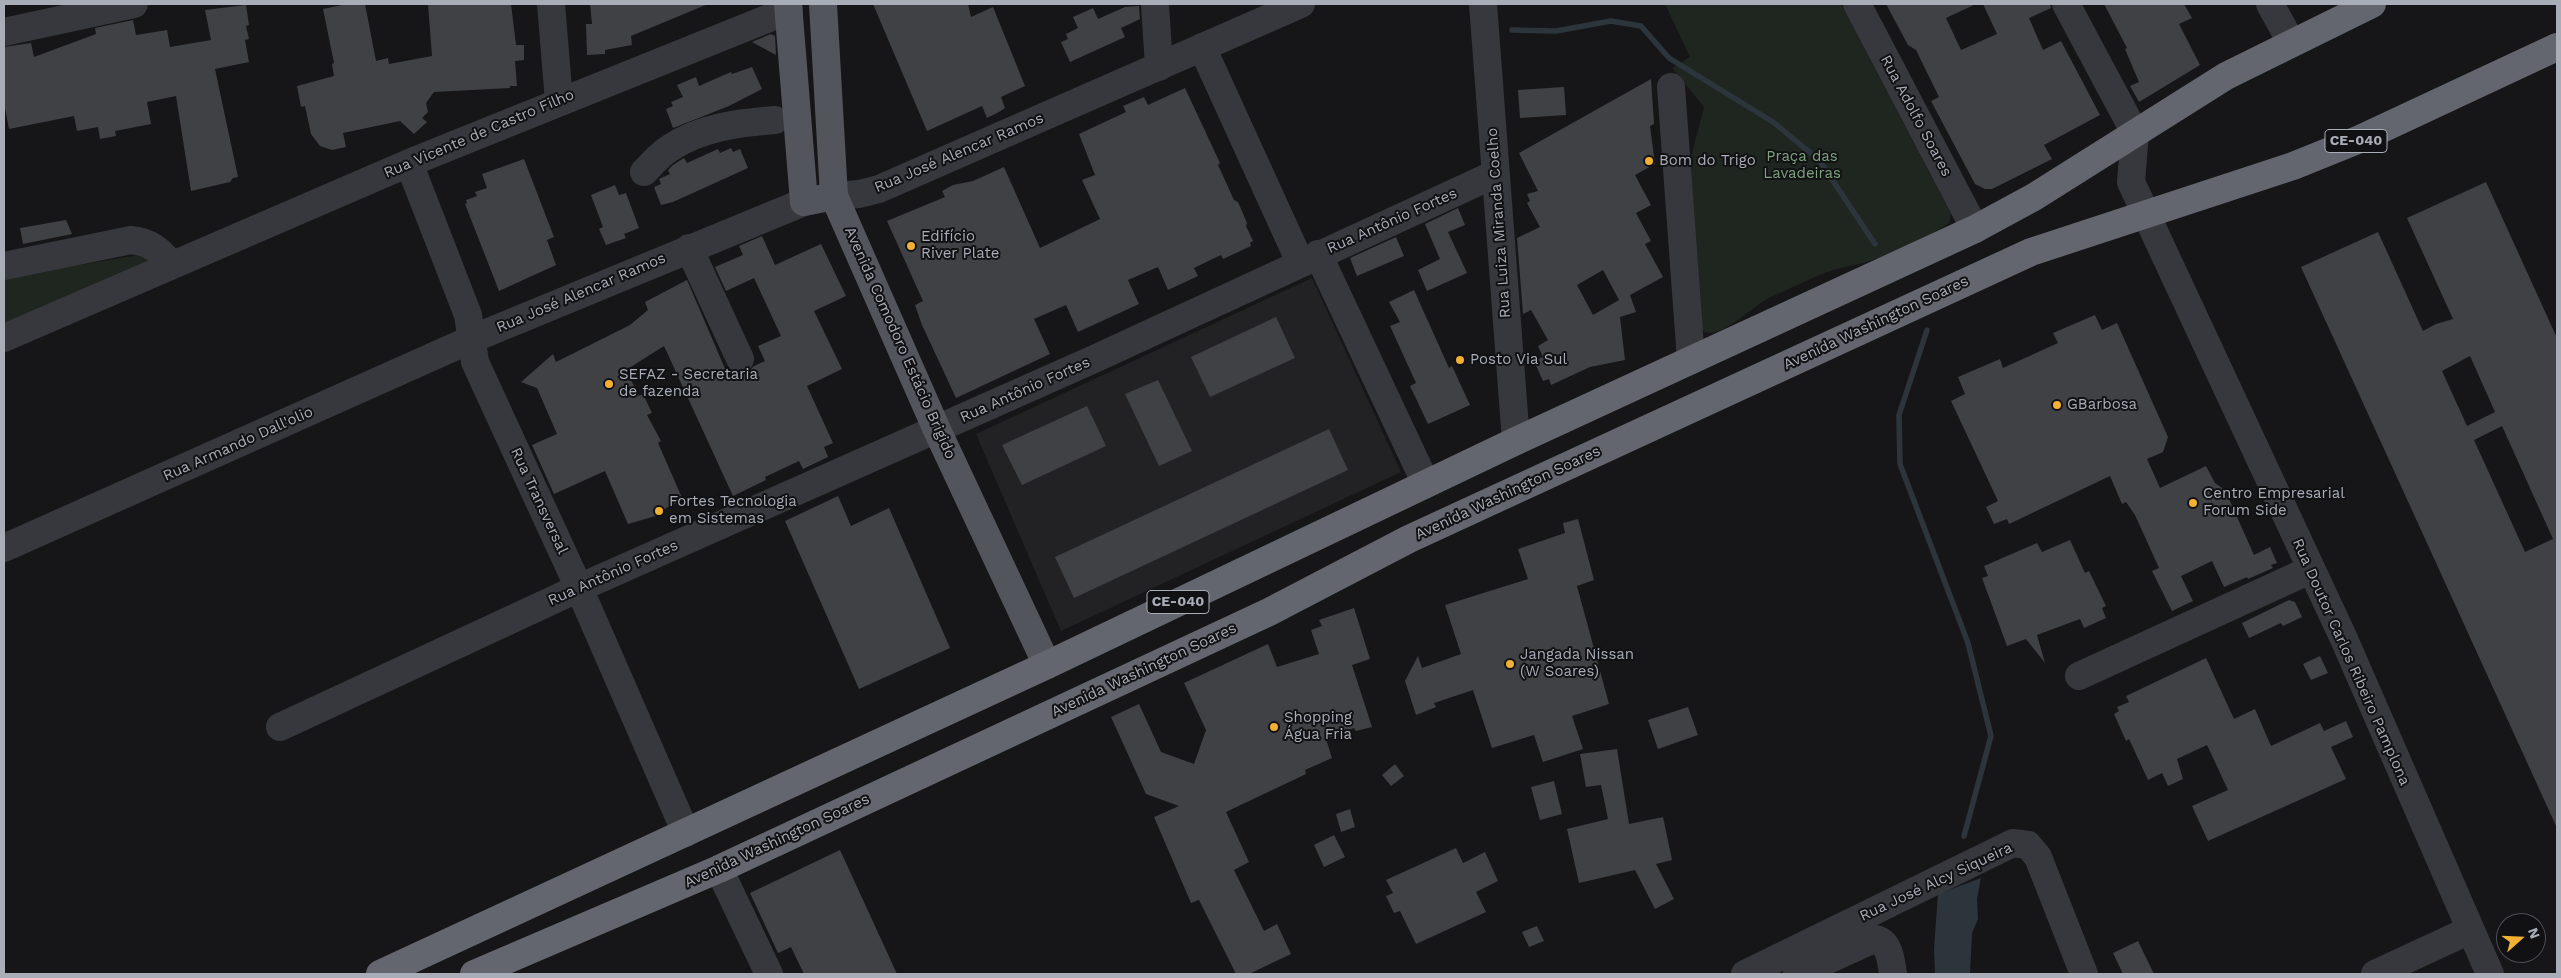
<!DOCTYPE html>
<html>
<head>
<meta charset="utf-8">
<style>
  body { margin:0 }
  #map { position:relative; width:2561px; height:978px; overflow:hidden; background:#161618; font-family:"Work Sans",sans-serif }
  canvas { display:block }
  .frame { position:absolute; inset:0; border:5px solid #a8adb8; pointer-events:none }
  .north { position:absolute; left:2496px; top:913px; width:50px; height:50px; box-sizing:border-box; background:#111113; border:1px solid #4d4f55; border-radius:50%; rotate:70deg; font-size:14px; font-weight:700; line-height:20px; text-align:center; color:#a8adb8 }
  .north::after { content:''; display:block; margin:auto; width:18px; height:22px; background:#f2b134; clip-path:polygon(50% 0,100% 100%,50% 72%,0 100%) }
</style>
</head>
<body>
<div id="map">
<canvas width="2561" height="978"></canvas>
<div class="frame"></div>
<div class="north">N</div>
</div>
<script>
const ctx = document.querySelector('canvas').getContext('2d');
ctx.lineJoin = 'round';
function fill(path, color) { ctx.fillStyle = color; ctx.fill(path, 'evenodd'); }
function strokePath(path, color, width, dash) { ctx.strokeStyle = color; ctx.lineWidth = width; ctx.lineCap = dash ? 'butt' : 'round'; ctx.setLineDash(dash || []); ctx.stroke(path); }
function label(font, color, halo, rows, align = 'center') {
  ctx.font = font + ' "Work Sans",sans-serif'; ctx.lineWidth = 4; ctx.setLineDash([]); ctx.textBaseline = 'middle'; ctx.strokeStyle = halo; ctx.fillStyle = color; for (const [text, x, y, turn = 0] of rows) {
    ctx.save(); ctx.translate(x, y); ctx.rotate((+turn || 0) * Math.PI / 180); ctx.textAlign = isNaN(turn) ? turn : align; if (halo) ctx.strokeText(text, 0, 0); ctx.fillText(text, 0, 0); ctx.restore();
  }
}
fill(new Path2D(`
  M 1312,278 L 1401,472 L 1061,631 L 976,434 Z`), '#222225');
fill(new Path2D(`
  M 1665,4 L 1841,4 L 1951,214 L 1949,223 C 1927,239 1896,252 1870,261 C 1857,265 1843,267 1830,271 C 1810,278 1790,289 1771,297 C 1752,305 1718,345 1700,329 L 1690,161 L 1704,107 L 1672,68 L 1690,57 Z
  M 144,254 L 149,261 L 4,329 L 4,278 Z`), '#1e261f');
fill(new Path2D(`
  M 1981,878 L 1977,899 L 1978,919 L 1972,933 L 1970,974 L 1935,974 L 1934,949 L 1938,894 Z`), '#2c353c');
strokePath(new Path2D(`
  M 1512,30 L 1556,31 L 1611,21 L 1641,26 L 1669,58 L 1773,122 L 1819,160 L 1875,244
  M 1927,330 L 1899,415 L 1900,464 L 1968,643 L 1991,736 L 1964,836`), '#2c353c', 5.5);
fill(new Path2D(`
  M 347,4 L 365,4 L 376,61 L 388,58 L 389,64 L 432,56 L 428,4 L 511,4 L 516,45 L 524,45 L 524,60 L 515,61 L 517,86 L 510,86 L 510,88 L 434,92 L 426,103 L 428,112 L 422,118 L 427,122 L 414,134 L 400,121 L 343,133 L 346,147 L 332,150 L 320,146 L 311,134 L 305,106 L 301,107 L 297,86 L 334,76 L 332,64 L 334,63 L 323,9 Z
  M 590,4 L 708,4 L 631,36 L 632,45 L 605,50 L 605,54 L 587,55 L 586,24 L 592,24 Z
  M 873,4 L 968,4 L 971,17 L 993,7 L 1025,86 L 1001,97 L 1005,108 L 999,112 L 987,118 L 982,106 L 927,131 Z
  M 1886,4 L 1976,4 L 1946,18 L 1961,50 L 1997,34 L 1983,4 L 2050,4 L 2051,8 L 2029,18 L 2043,50 L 2061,41 L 2100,115 L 2044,145 L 2052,159 L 1992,189 L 1985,189 L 1975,184 L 1931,101 L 1939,97 L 1916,50 L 1908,45 Z
  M 2104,4 L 2184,4 L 2192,18 L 2179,24 L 2200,65 L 2139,102 L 2130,86 L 2139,82 L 2125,49 L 2127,48 Z
  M 246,5 L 249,25 L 246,26 L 249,39 L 245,40 L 249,62 L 215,69 L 238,177 L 233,178 L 230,182 L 191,191 L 176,96 L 147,102 L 151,124 L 115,131 L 116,136 L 100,139 L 98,127 L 77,131 L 74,116 L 9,129 L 4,103 L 4,47 L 31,43 L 34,57 L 96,34 L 95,28 L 133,20 L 136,35 L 167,30 L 170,47 L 211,40 L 205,10 Z
  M 1139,6 L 1140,19 L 1121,28 L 1125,37 L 1070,62 L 1061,42 L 1068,39 L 1066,34 L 1078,28 L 1073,17 L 1093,8 L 1098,19 L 1125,7 Z
  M 771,34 L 775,36 L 776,55 L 752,42 Z
  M 752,67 L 762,89 L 729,106 L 673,128 L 666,109 L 673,106 L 671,102 L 683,97 L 677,85 L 696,77 L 699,86 L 731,72 L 732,74 Z
  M 1651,79 L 1654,124 L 1650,126 L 1655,164 L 1635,175 L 1651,205 L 1636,213 L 1651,241 L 1645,244 L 1663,277 L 1630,295 L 1636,312 L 1620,317 L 1625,360 L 1590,367 L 1551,385 L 1549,379 L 1543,381 L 1534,361 L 1543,357 L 1538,346 L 1548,340 L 1531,310 L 1523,314 L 1517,238 L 1540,227 L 1527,203 L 1530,201 L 1527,194 L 1538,191 L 1519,153 ZM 1603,270 L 1619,300 L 1593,315 L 1577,285 Z
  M 1564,87 L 1566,115 L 1520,118 L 1518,90 Z
  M 1185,88 L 1220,163 L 1218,165 L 1234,200 L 1238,202 L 1247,223 L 1246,226 L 1253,241 L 1250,243 L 1251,246 L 1223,259 L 1221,255 L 1194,268 L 1198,276 L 1168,290 L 1158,267 L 1128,280 L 1139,304 L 1078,332 L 1066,305 L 1034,319 L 1050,354 L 956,398 L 922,325 L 915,305 L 923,301 L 887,221 L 945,197 L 942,191 L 953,185 L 973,181 L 1004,167 L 1040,248 L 1100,219 L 1082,180 L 1095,175 L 1079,134 L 1126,112 L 1123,106 L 1144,97 L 1148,105 Z
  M 731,148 L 733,152 L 740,149 L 748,168 L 673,202 L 661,205 L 654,187 L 661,184 L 659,179 L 670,174 L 668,170 L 673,165 L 684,158 L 687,163 L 718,149 L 720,153 Z
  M 524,159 L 554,237 L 547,240 L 556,265 L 499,291 L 465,204 L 467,203 L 466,200 L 477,196 L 475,192 L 487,188 L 482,174 Z
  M 2486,182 L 2557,338 L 2557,828 L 2301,267 L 2378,232 L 2423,331 L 2436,324 L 2453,319 L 2407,218 ZM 2470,356 L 2495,412 L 2467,426 L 2442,371 ZM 2502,426 L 2553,539 L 2525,552 L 2474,440 Z
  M 615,185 L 619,195 L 626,193 L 639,228 L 624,234 L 626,238 L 606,245 L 599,229 L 603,227 L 591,195 Z
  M 1458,208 L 1465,225 L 1448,232 L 1467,273 L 1427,291 L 1418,270 L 1440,259 L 1425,224 Z
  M 66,220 L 72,234 L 23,244 L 20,228 Z
  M 762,236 L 775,265 L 821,244 L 846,296 L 814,311 L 842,369 L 807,386 L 833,443 L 824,447 L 828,457 L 803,469 L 799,461 L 765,477 L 766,480 L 733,496 L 664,346 L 626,370 L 639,396 L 643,394 L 652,413 L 647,415 L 661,441 L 658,443 L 683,500 L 666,508 L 659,515 L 628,524 L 605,471 L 554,494 L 532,445 L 557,434 L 537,388 L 521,382 L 553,354 L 556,362 L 630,325 L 648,310 L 645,302 L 687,280 L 729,378 L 747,373 L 754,366 L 765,361 L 758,346 L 781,336 L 754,278 L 726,291 L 715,267 L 743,255 L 739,246 Z
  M 1396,237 L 1404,256 L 1357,276 L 1350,258 Z
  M 1414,290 L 1449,368 L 1452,366 L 1470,405 L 1428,424 L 1410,386 L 1416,383 L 1390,326 L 1400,322 L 1389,302 Z
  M 2095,315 L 2102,330 L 2117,323 L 2168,437 L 2163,452 L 2147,459 L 2160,488 L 2206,466 L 2215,483 L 2225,490 L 2254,555 L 2270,547 L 2277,563 L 2271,565 L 2273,568 L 2248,579 L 2247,577 L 2224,587 L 2212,561 L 2181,576 L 2193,601 L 2172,611 L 2152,571 L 2159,568 L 2135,515 L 2126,502 L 2122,504 L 2110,476 L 2009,524 L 2007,519 L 1994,524 L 1986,507 L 1998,501 L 1951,401 L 1965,394 L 1958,377 L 2000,359 L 2003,368 L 2058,343 L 2053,333 Z
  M 1276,317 L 1295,358 L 1210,397 L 1191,357 Z
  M 1158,380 L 1192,451 L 1159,466 L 1125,394 Z
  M 1087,406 L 1106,446 L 1022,485 L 1002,445 Z
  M 1329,429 L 1348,470 L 1074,598 L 1055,557 Z
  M 838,496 L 851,526 L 889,508 L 950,648 L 859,689 L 785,521 Z
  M 1578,519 L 1594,580 L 1577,586 L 1609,704 L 1572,716 L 1583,749 L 1543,762 L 1534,735 L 1492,748 L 1473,690 L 1434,703 L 1436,707 L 1416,715 L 1405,681 L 1418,656 L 1422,668 L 1461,654 L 1445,605 L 1528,579 L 1518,549 L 1565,533 L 1563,523 Z
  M 2070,540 L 2085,573 L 2089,571 L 2106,606 L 2102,608 L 2106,618 L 2084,628 L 2080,619 L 2037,635 L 2045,663 L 2026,639 L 2007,646 L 1982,578 L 1988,576 L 1984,566 L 2037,543 L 2042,552 Z
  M 2289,600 L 2295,602 L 2302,617 L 2283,626 L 2281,623 L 2249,638 L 2242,623 Z
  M 1354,608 L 1370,659 L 1352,665 L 1372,727 L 1356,731 L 1354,728 L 1326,739 L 1332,758 L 1305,770 L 1306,774 L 1226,812 L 1249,862 L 1234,870 L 1264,931 L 1277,924 L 1291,954 L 1249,974 L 1236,974 L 1199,900 L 1191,903 L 1154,817 L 1179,806 L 1146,794 L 1111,717 L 1139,704 L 1161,752 L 1194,764 L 1206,730 L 1184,683 L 1268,644 L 1277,667 L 1319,654 L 1311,630 L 1322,626 L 1319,620 Z
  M 2320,656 L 2328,673 L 2311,680 L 2303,664 Z
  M 2206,658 L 2234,719 L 2255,709 L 2271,746 L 2320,723 L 2324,731 L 2346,721 L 2353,737 L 2331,747 L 2346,779 L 2208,841 L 2192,806 L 2228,790 L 2207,745 L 2177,759 L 2183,779 L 2168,786 L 2162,773 L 2148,780 L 2129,739 L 2126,741 L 2114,714 L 2119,711 L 2117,707 L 2129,702 L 2126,696 Z
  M 1688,707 L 1698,735 L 1658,749 L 1648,720 Z
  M 1617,749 L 1629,824 L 1663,817 L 1672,860 L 1656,864 L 1674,899 L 1655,909 L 1635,870 L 1579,883 L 1567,829 L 1608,819 L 1601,785 L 1586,787 L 1580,754 Z
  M 1395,764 L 1404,776 L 1391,786 L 1382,775 Z
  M 1554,781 L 1562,814 L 1540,820 L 1531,787 Z
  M 1350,809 L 1355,827 L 1341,832 L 1336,814 Z
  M 1334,835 L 1345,857 L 1324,867 L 1314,845 Z
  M 1456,848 L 1463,863 L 1485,852 L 1498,881 L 1476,892 L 1486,912 L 1416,944 L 1400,911 L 1394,913 L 1386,896 L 1393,893 L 1386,880 Z
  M 840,850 L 852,876 L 897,974 L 804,974 L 791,947 L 778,953 L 750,893 Z
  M 1537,926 L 1544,941 L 1529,947 L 1522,932 Z
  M 2138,941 L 2154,974 L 2123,974 L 2113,953 Z`), '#404145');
strokePath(new Path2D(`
  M 551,4 L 559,101
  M 1155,4 L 1159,67
  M 1483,4 L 1516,441
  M 1857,4 L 1975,229
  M 2066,4 L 2135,133 L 2131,182 L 2344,639 L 2490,974
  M 2270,4 L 2291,42
  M 4,32 L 134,4
  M 1202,47 L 1300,262
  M 1671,87 L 1691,360
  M 409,163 L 468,315 L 475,362 L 579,588 L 686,833
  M 644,172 C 652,164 660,154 670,148 C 702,127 738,123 775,120
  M 834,196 L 859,194 L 879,189 L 1301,4
  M 689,248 L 740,359
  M 1318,254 L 1426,484
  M 4,266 L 131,240 C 151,242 159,250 172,265
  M 4,338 L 409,163 L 789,10
  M 4,548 L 472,339 L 804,202
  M 2079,676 L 2310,570
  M 280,727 L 579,588 L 1092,360 L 1495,174
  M 719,869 L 769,974
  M 1745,974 L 2013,843 L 2028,845 L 2038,857 L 2084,974
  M 1797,974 L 1874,939 C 1890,941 1891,961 1893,974
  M 2375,974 L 2470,930`), '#37383d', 28);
strokePath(new Path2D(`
  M 788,4 L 804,202 L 834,196
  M 823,4 L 834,196 L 937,430 L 1047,665`), '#53555c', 28);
strokePath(new Path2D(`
  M 380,974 L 1047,665 L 1516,441 L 1975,229 L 2034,197 L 2226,76 L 2372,4
  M 474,974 L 719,869 L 1269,612 L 1409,539 L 2031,252 L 2293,166 L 2360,139 L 2557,47`), '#63666e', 28);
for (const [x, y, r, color] of [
  [1649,161,5,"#f2b134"],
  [911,246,5,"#f2b134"],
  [1460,360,5,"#f2b134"],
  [609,384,5,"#f2b134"],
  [2057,405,5,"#f2b134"],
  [2193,503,5,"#f2b134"],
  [659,511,5,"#f2b134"],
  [1510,664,5,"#f2b134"],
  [1274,727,5,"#f2b134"]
]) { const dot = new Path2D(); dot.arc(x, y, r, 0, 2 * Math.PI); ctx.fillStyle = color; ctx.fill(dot); strokePath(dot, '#111113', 2); }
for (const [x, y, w] of [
  [2356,141,62],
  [1178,602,62]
]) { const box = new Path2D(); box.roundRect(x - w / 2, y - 11.5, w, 23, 4); ctx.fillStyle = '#111113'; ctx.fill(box); strokePath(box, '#a8adb8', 1); }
label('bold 14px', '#a8adb8', null, [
  ["CE-040",2356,141],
  ["CE-040",1178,602]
]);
label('15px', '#a8adb8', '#111113', [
  ["Rua Adolfo Soares",1916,116,62],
  ["Rua Vicente de Castro Filho",479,134,-23],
  ["Rua José Alencar Ramos",959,153,-23],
  ["Rua Antônio Fortes",1392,221,-24],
  ["Rua Luiza Miranda Coelho",1499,223,-94],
  ["Rua José Alencar Ramos",581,293,-23],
  ["Avenida Washington Soares",1876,323,-25],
  ["Avenida Comodoro Estácio Brigido",900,343,66],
  ["Rua Antônio Fortes",1025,390,-24],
  ["Rua Armando Dall'olio",238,444,-24],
  ["Avenida Washington Soares",1508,493,-25],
  ["Rua Transversal",539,501,65],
  ["Rua Antônio Fortes",613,573,-24],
  ["Rua Doutor Carlos Ribeiro Pamplona",2351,662,66],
  ["Avenida Washington Soares",1144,670,-25],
  ["Avenida Washington Soares",777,841,-25],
  ["Rua José Alcy Siqueira",1936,882,-25]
]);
label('15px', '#7fa381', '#111113', [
  ["Praça das",1802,157],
  ["Lavadeiras",1802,174]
]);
label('15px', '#a8adb8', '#111113', [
  ["Bom do Trigo",1659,161],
  ["Edifício",921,237],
  ["River Plate",921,254],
  ["Posto Via Sul",1470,360],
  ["SEFAZ - Secretaria",619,375],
  ["de fazenda",619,392],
  ["GBarbosa",2067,405],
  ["Centro Empresarial",2203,494],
  ["Forum Side",2203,511],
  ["Fortes Tecnologia",669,502],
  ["em Sistemas",669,519],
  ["Jangada Nissan",1520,655],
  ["(W Soares)",1520,672],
  ["Shopping",1284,718],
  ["Água Fria",1284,735]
], 'left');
</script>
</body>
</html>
